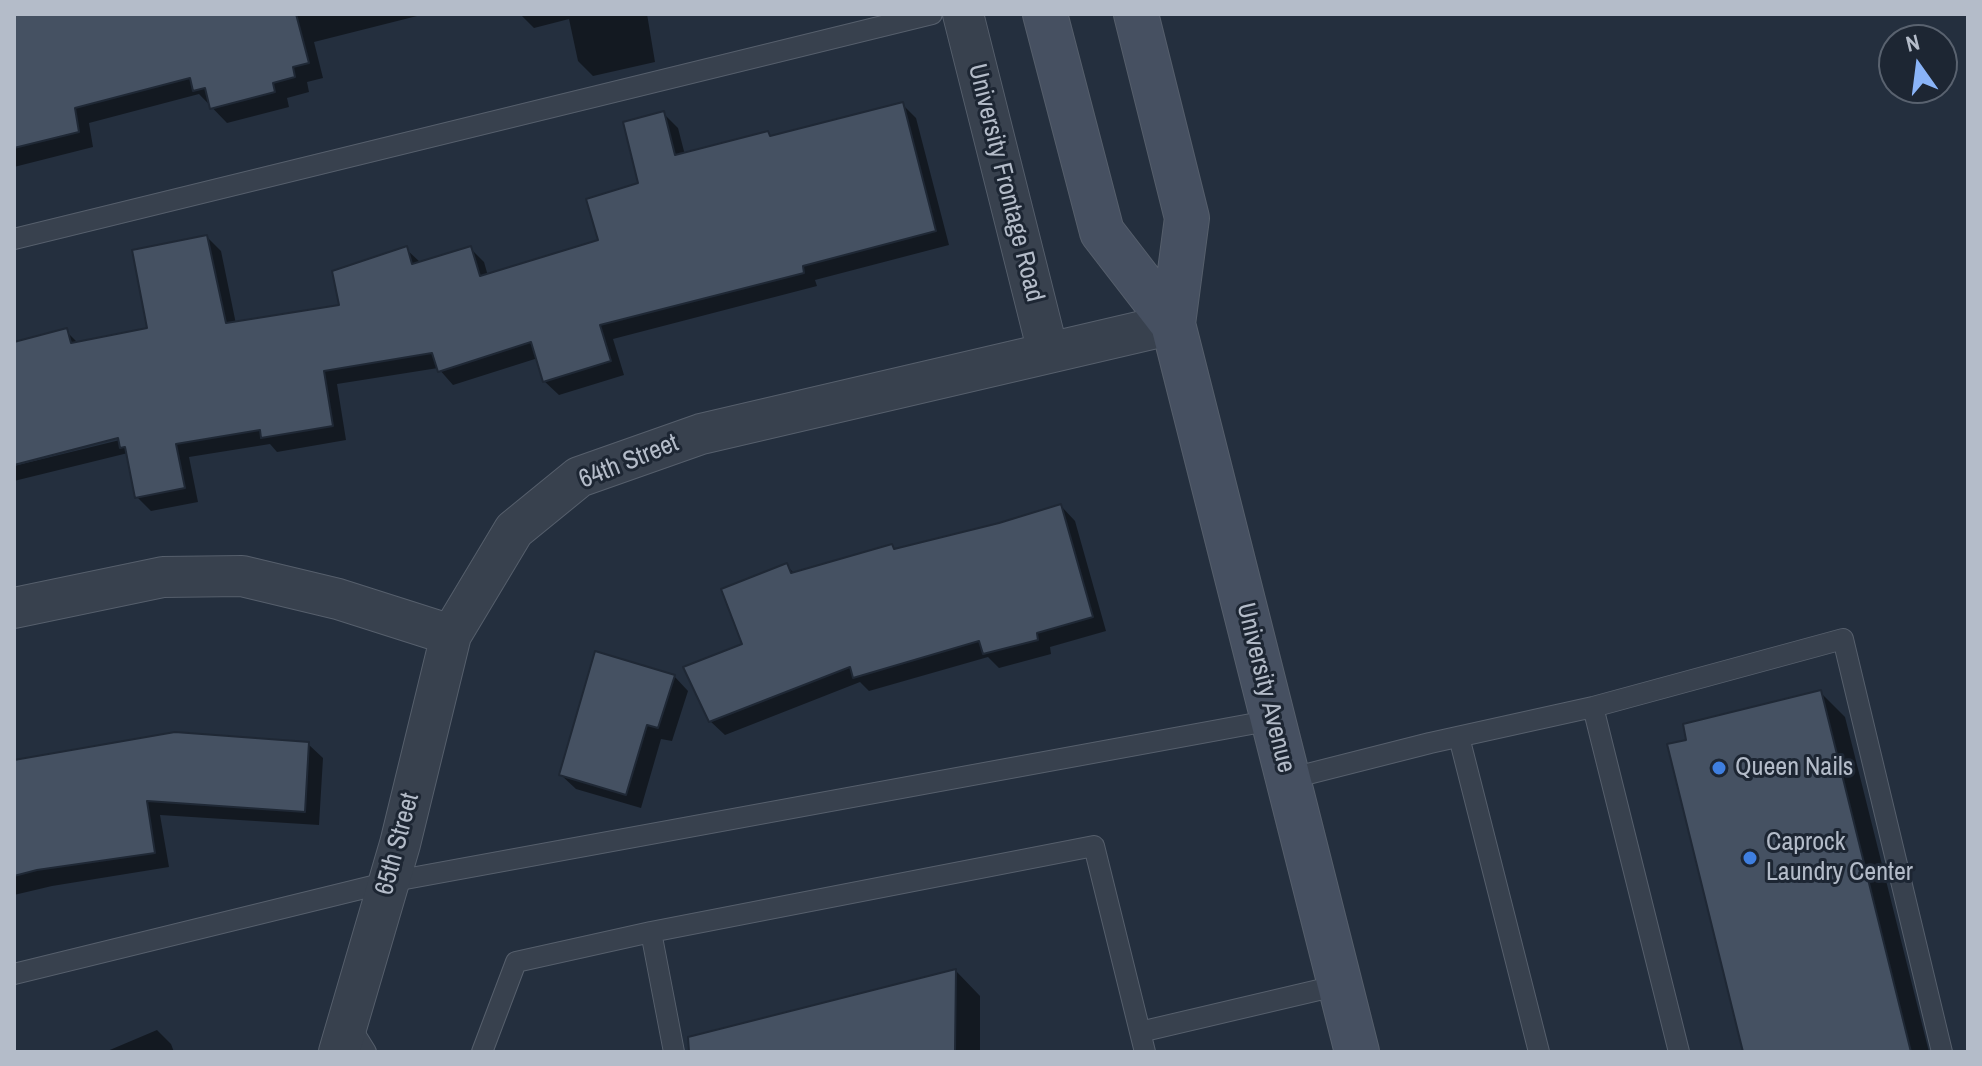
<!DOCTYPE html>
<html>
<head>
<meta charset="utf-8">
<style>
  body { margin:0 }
  #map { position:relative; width:1982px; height:1066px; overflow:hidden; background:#242f3e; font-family:"Archivo Narrow",sans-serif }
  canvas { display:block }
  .frame { position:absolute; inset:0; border:16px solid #b4bcc9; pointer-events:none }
  .north { position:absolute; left:1878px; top:24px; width:80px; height:80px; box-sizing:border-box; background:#1d2633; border:2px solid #59626f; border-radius:50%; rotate:346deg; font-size:22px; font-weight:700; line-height:32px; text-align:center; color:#b4bcc9 }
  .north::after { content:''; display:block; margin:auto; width:28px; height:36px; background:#8ab4f8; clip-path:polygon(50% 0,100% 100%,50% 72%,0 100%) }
</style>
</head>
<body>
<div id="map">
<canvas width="1982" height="1066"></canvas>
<div class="frame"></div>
<div class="north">N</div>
</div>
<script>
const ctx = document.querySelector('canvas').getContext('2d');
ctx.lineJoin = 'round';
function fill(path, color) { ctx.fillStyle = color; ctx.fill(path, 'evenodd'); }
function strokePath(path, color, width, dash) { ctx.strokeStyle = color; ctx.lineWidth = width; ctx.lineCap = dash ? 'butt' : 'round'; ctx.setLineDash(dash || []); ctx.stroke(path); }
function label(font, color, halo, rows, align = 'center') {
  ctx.font = font + ' "Archivo Narrow",sans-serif'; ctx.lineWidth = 6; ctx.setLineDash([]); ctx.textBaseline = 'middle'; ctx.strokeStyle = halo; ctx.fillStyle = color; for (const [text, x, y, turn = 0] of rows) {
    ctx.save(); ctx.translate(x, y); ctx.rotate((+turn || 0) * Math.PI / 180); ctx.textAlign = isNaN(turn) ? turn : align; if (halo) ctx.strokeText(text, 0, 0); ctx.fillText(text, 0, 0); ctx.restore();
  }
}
fill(new Path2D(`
  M 35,14 L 425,14 L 314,42 L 323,78 L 307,82 L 309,92 L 287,98 L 289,107 L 227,123 L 199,94 L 89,123 L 93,147 L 14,167 L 14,19 Z
  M 520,14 L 647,14 L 655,62 L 593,76 L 578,61 L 569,19 L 534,28 Z
  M 902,104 L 916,118 L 949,245 L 815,280 L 817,286 L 613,339 L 624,375 L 559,395 L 544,381 L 538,358 L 453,385 L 438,368 L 337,384 L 346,440 L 277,452 L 270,444 L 189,457 L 198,502 L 151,511 L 137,497 L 128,453 L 14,481 L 14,466 L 128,438 L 127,434 L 14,462 L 14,344 L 66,331 L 79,344 L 150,330 L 207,237 L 221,251 L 236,324 L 342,306 L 406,249 L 421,263 L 470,248 L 484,262 L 488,276 L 601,241 L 640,184 L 664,114 L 678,128 L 685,155 L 768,133 L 772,138 Z
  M 1061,506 L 1075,521 L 1106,631 L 1050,647 L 1051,654 L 999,668 L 988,657 L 869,691 L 860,682 L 725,735 L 710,721 L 745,645 L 786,565 L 795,574 L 892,547 L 896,551 L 1000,525 Z
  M 674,676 L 688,691 L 672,741 L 661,739 L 641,808 L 576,789 L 561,775 Z
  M 1820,692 L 1845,717 L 1929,1052 L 1745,1052 L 1689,741 Z
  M 308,744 L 323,758 L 319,825 L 160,815 L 169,867 L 52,886 L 14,895 L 14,762 Z
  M 956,971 L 980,996 L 980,1052 L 732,1052 Z
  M 157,1030 L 171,1044 L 174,1052 L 105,1052 Z`), '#0007');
const building = new Path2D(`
  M 14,14 L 296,14 L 309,63 L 293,67 L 295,77 L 273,83 L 275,92 L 210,109 L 205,88 L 193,91 L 190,78 L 75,108 L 79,132 L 14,148 Z
  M 903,102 L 936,231 L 803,266 L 804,273 L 600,325 L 611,361 L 543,382 L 531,342 L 438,372 L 432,353 L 324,371 L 333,426 L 261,438 L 260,430 L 176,444 L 185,488 L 135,498 L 125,447 L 120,448 L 118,438 L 14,465 L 14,342 L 67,328 L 71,343 L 147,328 L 132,250 L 207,235 L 226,323 L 339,305 L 332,271 L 407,246 L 412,264 L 471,246 L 480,276 L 598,240 L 586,199 L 638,183 L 623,122 L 664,111 L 675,155 L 768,131 L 770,136 Z
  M 1061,504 L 1093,617 L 1037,633 L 1038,640 L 983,654 L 979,641 L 853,678 L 850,667 L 709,722 L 683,667 L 742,644 L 721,589 L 787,563 L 791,573 L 892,544 L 894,549 L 999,523 Z
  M 595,651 L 675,675 L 658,728 L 647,725 L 626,795 L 559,775 Z
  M 1821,690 L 1911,1052 L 1743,1052 L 1667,744 L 1686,740 L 1683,724 Z
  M 175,732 L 309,742 L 305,812 L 147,801 L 155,853 L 37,870 L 14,876 L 14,760 Z
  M 956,969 L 955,1052 L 689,1052 L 688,1037 Z`);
fill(building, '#455162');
strokePath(building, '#1f2835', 2);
const service = new Path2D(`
  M 14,239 L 932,14
  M 1593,707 L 1679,1052
  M 1459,737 L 1539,1052
  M 1288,779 L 1430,743 L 1593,707 L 1843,639 L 1942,1052
  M 651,932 L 674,1052
  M 14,974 L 389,882 L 1273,720
  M 348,1023 L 366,1052
  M 1140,1032 L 1340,985
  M 482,1052 L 516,962 L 651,932 L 1094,846 L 1145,1052`);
const minor = new Path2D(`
  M 963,14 L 1048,352
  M 14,608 L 163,577 L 242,576 L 338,599 L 451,635 L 514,530 L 579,477 L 701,434 L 1173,324
  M 339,1052 L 400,844 L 451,635`);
const secondary = new Path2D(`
  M 1045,14 L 1102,232 L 1173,324
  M 1136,14 L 1187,218 L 1173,324 L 1357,1052`);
strokePath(service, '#565f6c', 22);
strokePath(minor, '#565f6c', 42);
strokePath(secondary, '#565f6c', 46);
strokePath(service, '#38414e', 20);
strokePath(minor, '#38414e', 40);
strokePath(secondary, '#465061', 44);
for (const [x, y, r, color] of [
  [1719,768,8,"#3f7fe0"],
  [1750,858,8,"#3f7fe0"]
]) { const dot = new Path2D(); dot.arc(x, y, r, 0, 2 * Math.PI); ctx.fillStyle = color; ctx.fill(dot); strokePath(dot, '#1d2633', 3); }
label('26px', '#b4bcc9', '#1d2633', [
  ["University Frontage Road",1005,183,76],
  ["64th Street",629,462,-22],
  ["University Avenue",1265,688,76],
  ["65th Street",398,844,-75]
]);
label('26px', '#b4bcc9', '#1d2633', [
  ["Queen Nails",1735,768],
  ["Caprock",1766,843],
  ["Laundry Center",1766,873]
], 'left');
</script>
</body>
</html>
